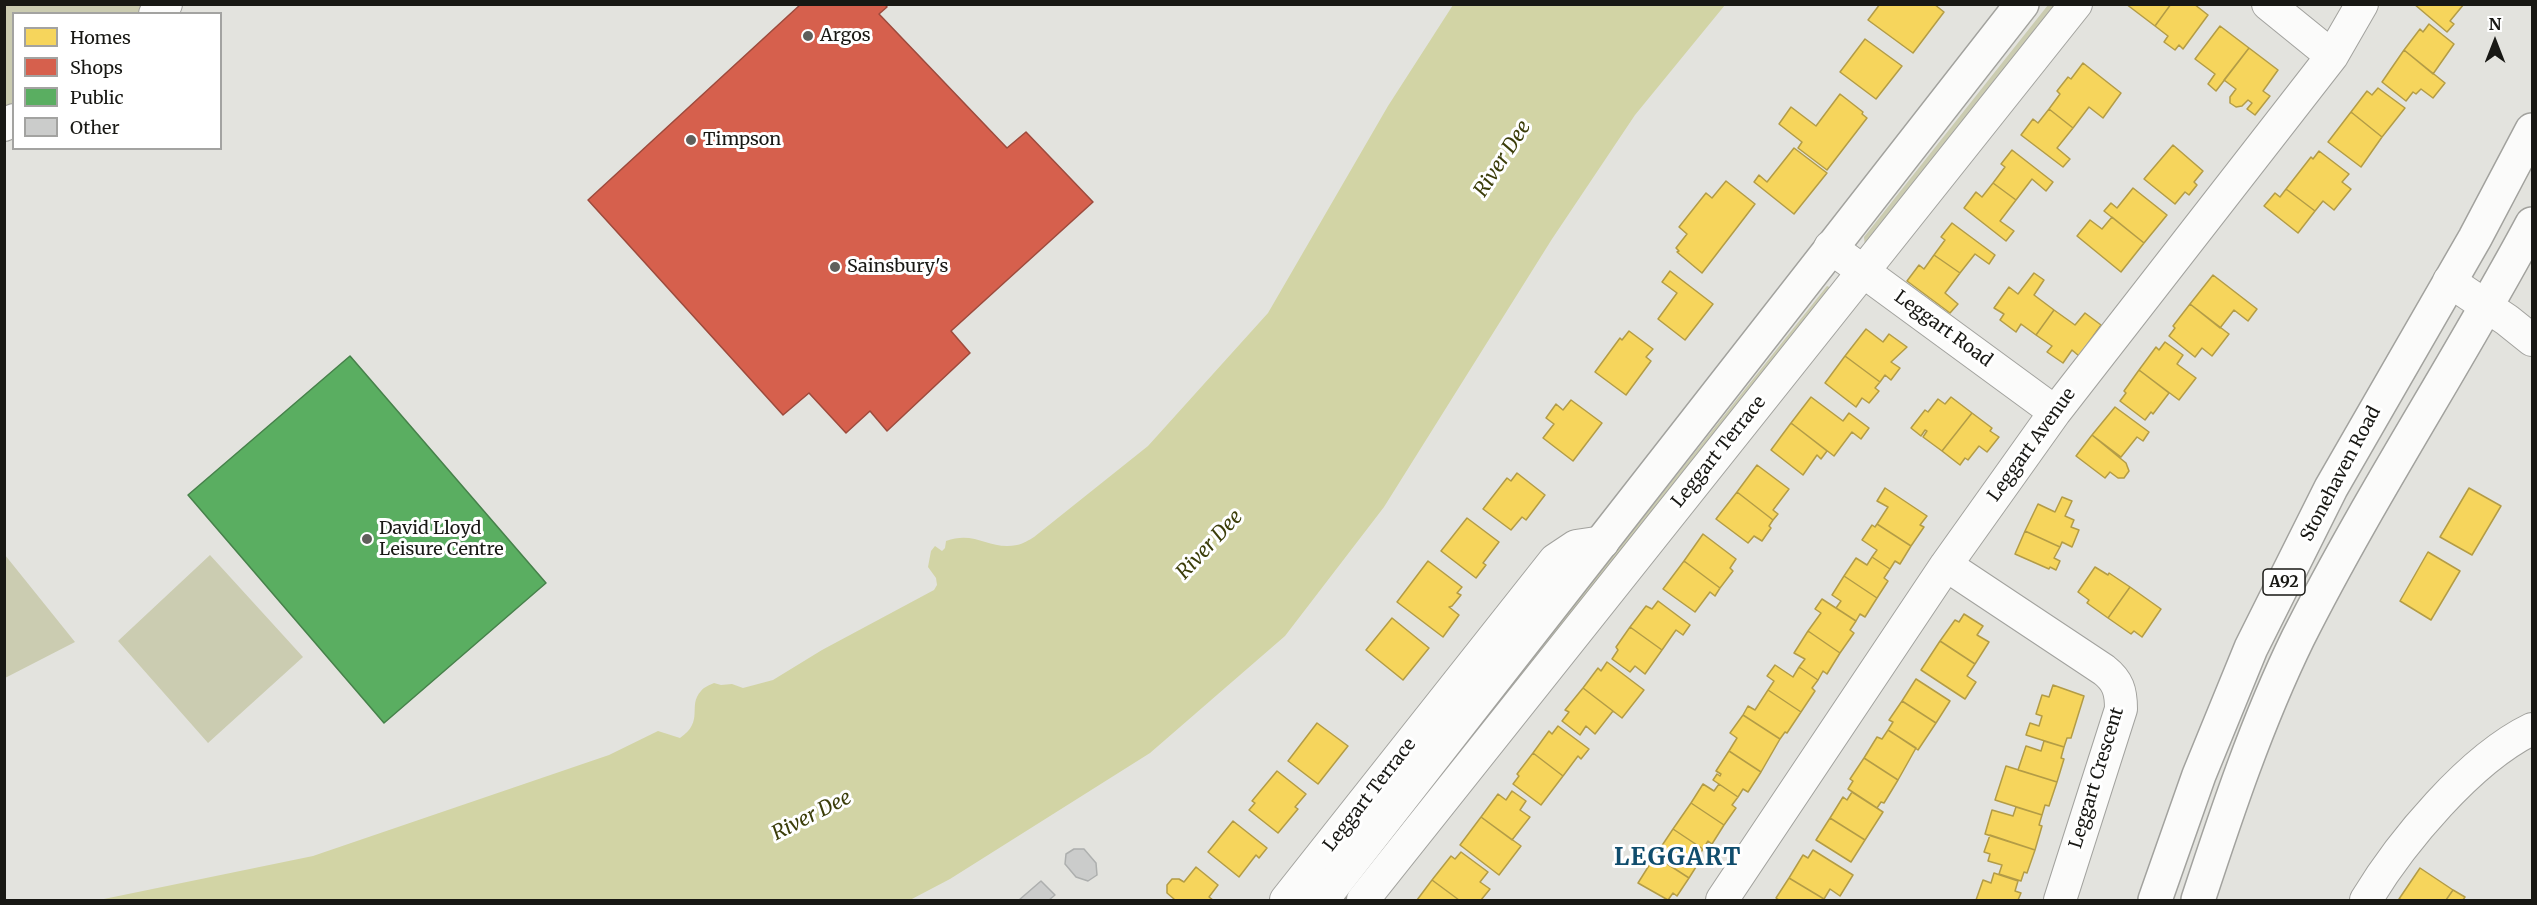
<!DOCTYPE html>
<html>
<head>
<meta charset="utf-8">
<style>
  body { margin:0 }
  #map { position:relative; width:2537px; height:905px; overflow:hidden; background:#e3e3de; font-family:Merriweather,serif }
  canvas { display:block }
  .frame { position:absolute; inset:0; border:6px solid #181814; pointer-events:none }
  .legend { position:absolute; left:12px; top:12px; width:210px; height:138px; box-sizing:border-box; background:#fff; border:2px solid #a3a3a1; margin:0; padding:8px 10px; list-style:none; font-size:18px; color:#181814 }
  .legend li { display:flex; align-items:center; gap:12px; height:30px }
  .legend b { width:30px; border:2px solid #a3a3a1 }
  .north { position:absolute; left:2465px; top:12px; width:60px; height:60px; -webkit-text-stroke:4px #fff; paint-order:stroke; rotate:0deg; font-size:16px; font-weight:700; line-height:24px; text-align:center; color:#181814 }
  .north::after { content:''; display:block; margin:auto; width:21px; height:27px; background:#181814; clip-path:polygon(50% 0,100% 100%,50% 72%,0 100%) }
</style>
</head>
<body>
<div id="map">
<canvas width="2537" height="905"></canvas>
<div class="frame"></div>
<ul class="legend">
<li><b style="height:16px;background:#f6d55c"></b>Homes</li>
<li><b style="height:16px;background:#d6604d"></b>Shops</li>
<li><b style="height:16px;background:#5aae61"></b>Public</li>
<li><b style="height:16px;background:#cbcccb"></b>Other</li>
</ul>
<div class="north">N</div>
</div>
<script>
const ctx = document.querySelector('canvas').getContext('2d');
ctx.lineJoin = 'round';
function fill(path, color) { ctx.fillStyle = color; ctx.fill(path, 'evenodd'); }
function strokePath(path, color, width, dash) { ctx.strokeStyle = color; ctx.lineWidth = width; ctx.lineCap = dash ? 'butt' : 'round'; ctx.setLineDash(dash || []); ctx.stroke(path); }
function label(font, color, halo, rows, align = 'center') {
  ctx.font = font + ' Merriweather,serif'; ctx.lineWidth = 6; ctx.setLineDash([]); ctx.textBaseline = 'middle'; ctx.strokeStyle = halo; ctx.fillStyle = color; for (const [text, x, y, turn = 0] of rows) {
    ctx.save(); ctx.translate(x, y); ctx.rotate((+turn || 0) * Math.PI / 180); ctx.textAlign = isNaN(turn) ? turn : align; if (halo) ctx.strokeText(text, 0, 0); ctx.fillText(text, 0, 0); ctx.restore();
  }
}
fill(new Path2D(`
  M 5,5 L 166,5 L 155,13 L 14,14 L 13,120 L 5,125 Z
  M 2048,5 L 2063,5 L 1865,247 L 1864,237 Z
  M 1827,286 L 1832,288 L 1350,900 L 1339,900 Z
  M 5,555 L 75,642 L 5,678 L 4,678 Z
  M 210,555 L 303,657 L 208,743 L 118,641 Z`), '#cbccb1');
fill(new Path2D(`
  M 1453,5 L 1725,5 L 1635,115 L 1552,239 L 1384,507 L 1285,636 L 1150,753 L 950,879 L 910,900 L 99,900 L 313,856 L 609,755 L 658,731 L 680,738 C 705,721 687,706 701,691 C 704,687 710,685 714,683 L 721,685 L 732,684 L 743,688 L 773,680 L 822,650 L 934,590 L 937,585 L 936,578 L 928,567 L 931,551 L 935,546 L 942,551 L 945,548 L 946,541 C 976,530 990,551 1017,545 C 1023,544 1029,540 1034,537 L 1148,446 L 1268,313 L 1388,106 Z`), '#d2d4a5');
const homes = new Path2D(`
  M 1880,4 L 1934,4 L 1944,12 L 1913,53 L 1868,20 Z
  M 2126,4 L 2171,4 L 2155,26 Z
  M 2171,4 L 2194,4 L 2208,15 L 2183,49 L 2179,45 L 2175,50 L 2164,42 L 2168,36 L 2155,26 Z
  M 2414,4 L 2464,4 L 2450,21 L 2454,24 L 2447,32 Z
  M 2429,24 L 2454,44 L 2433,74 L 2404,50 L 2420,29 L 2423,32 Z
  M 2220,26 L 2249,48 L 2216,91 L 2208,84 L 2215,74 L 2195,59 Z
  M 1865,39 L 1902,66 L 1876,99 L 1840,72 Z
  M 2249,48 L 2278,70 L 2263,91 L 2270,96 L 2255,115 L 2247,109 L 2252,103 L 2248,100 L 2242,106 L 2236,107 L 2230,103 L 2230,97 L 2236,89 L 2224,80 Z
  M 2404,50 L 2445,83 L 2433,98 L 2421,89 L 2416,94 L 2413,92 L 2406,101 L 2382,82 Z
  M 2083,63 L 2121,93 L 2103,118 L 2089,107 L 2073,128 L 2049,109 L 2060,94 L 2057,91 L 2068,77 L 2071,79 Z
  M 2378,88 L 2405,108 L 2382,137 L 2351,112 L 2367,91 L 2372,95 Z
  M 1840,94 L 1863,112 L 1862,114 L 1867,118 L 1827,170 L 1798,148 L 1802,142 L 1779,124 L 1791,107 L 1816,126 Z
  M 2049,109 L 2073,128 L 2057,148 L 2070,159 L 2063,167 L 2021,135 L 2033,119 L 2038,123 Z
  M 2351,112 L 2382,137 L 2361,167 L 2328,142 Z
  M 2173,145 L 2203,171 L 2194,182 L 2197,185 L 2189,195 L 2185,192 L 2175,204 L 2144,179 Z
  M 1794,148 L 1827,173 L 1794,214 L 1754,182 L 1759,175 L 1767,182 Z
  M 2012,150 L 2053,182 L 2046,191 L 2032,179 L 2016,200 L 1993,183 L 2005,167 L 2001,164 Z
  M 2319,151 L 2349,174 L 2342,182 L 2351,189 L 2334,210 L 2323,201 L 2315,211 L 2286,189 L 2311,157 L 2313,159 Z
  M 1726,181 L 1755,204 L 1702,273 L 1677,252 L 1679,251 L 1676,248 L 1687,234 L 1679,227 L 1706,193 L 1712,198 Z
  M 1993,183 L 2016,200 L 2000,221 L 2014,231 L 2006,241 L 1964,208 L 1976,192 L 1982,197 Z
  M 2133,188 L 2167,215 L 2144,243 L 2104,211 L 2111,203 L 2117,208 Z
  M 2286,189 L 2315,211 L 2298,233 L 2264,206 L 2275,193 L 2280,197 Z
  M 2112,217 L 2144,243 L 2121,272 L 2077,236 L 2090,220 L 2102,229 Z
  M 1952,223 L 1995,255 L 1989,264 L 1975,254 L 1960,273 L 1934,255 L 1945,240 L 1941,237 Z
  M 1934,255 L 1960,273 L 1945,293 L 1958,304 L 1950,313 L 1907,281 L 1919,265 L 1924,269 Z
  M 1670,271 L 1713,304 L 1685,340 L 1658,319 L 1677,293 L 1662,282 Z
  M 2034,273 L 2044,280 L 2034,295 L 2054,310 L 2036,335 L 2021,324 L 2016,332 L 2000,320 L 2004,314 L 1994,308 L 2009,287 L 2018,294 Z
  M 2213,275 L 2257,309 L 2248,321 L 2234,310 L 2220,328 L 2190,304 Z
  M 2190,304 L 2229,334 L 2212,356 L 2202,348 L 2195,357 L 2169,336 L 2175,328 L 2173,326 Z
  M 2054,310 L 2075,325 L 2085,313 L 2101,325 L 2079,356 L 2072,350 L 2063,363 L 2047,352 L 2052,346 L 2036,335 Z
  M 1866,329 L 1883,342 L 1889,334 L 1907,347 L 1891,362 L 1900,368 L 1891,380 L 1885,375 L 1880,382 L 1845,356 Z
  M 1629,331 L 1653,349 L 1646,357 L 1651,361 L 1626,395 L 1595,372 L 1620,338 L 1622,340 Z
  M 2165,342 L 2183,355 L 2177,364 L 2196,378 L 2179,400 L 2139,370 L 2156,347 L 2159,350 Z
  M 1845,356 L 1880,382 L 1875,388 L 1879,391 L 1869,403 L 1862,398 L 1856,407 L 1825,383 Z
  M 2139,370 L 2169,393 L 2153,414 L 2151,412 L 2145,420 L 2120,401 L 2126,393 L 2124,391 Z
  M 1811,397 L 1843,421 L 1849,413 L 1869,428 L 1861,439 L 1852,432 L 1834,456 L 1791,423 Z
  M 1951,397 L 1972,413 L 1942,451 L 1923,437 L 1927,431 L 1925,430 L 1921,436 L 1911,428 L 1925,410 L 1928,412 L 1938,399 L 1945,404 Z
  M 1571,400 L 1602,423 L 1573,461 L 1543,438 L 1554,424 L 1546,418 L 1556,404 L 1563,410 Z
  M 2115,407 L 2149,432 L 2143,441 L 2137,437 L 2121,457 L 2092,435 Z
  M 1972,413 L 1992,428 L 1990,431 L 1999,437 L 1987,452 L 1979,446 L 1968,460 L 1965,458 L 1960,465 L 1942,451 Z
  M 1791,423 L 1827,451 L 1821,459 L 1817,455 L 1803,475 L 1771,450 Z
  M 2092,435 L 2126,463 L 2129,471 L 2124,478 L 2118,478 L 2110,472 L 2105,478 L 2076,456 Z
  M 1757,465 L 1789,489 L 1773,510 L 1778,514 L 1773,520 L 1737,492 Z
  M 1517,473 L 1545,495 L 1526,520 L 1522,517 L 1511,530 L 1483,509 L 1507,478 L 1511,481 Z
  M 1885,488 L 1927,516 L 1920,525 L 1924,527 L 1911,546 L 1877,524 L 1888,507 L 1877,501 Z
  M 2469,488 L 2501,506 L 2472,555 L 2440,537 Z
  M 1737,492 L 1773,520 L 1769,526 L 1771,528 L 1762,541 L 1754,536 L 1748,543 L 1716,519 Z
  M 2062,497 L 2072,501 L 2065,516 L 2074,520 L 2071,527 L 2079,530 L 2072,547 L 2062,542 L 2060,547 L 2025,531 L 2038,504 L 2055,512 Z
  M 1467,518 L 1499,542 L 1483,563 L 1486,565 L 1476,578 L 1441,551 Z
  M 1877,524 L 1911,546 L 1900,564 L 1895,561 L 1890,569 L 1872,557 L 1877,550 L 1862,540 L 1872,525 L 1875,527 Z
  M 2025,531 L 2060,547 L 2054,558 L 2060,561 L 2056,570 L 2050,567 L 2049,569 L 2015,554 Z
  M 1703,534 L 1736,559 L 1730,568 L 1733,571 L 1720,588 L 1684,561 Z
  M 2428,552 L 2460,571 L 2431,620 L 2400,601 Z
  M 1872,557 L 1890,569 L 1884,578 L 1888,581 L 1877,598 L 1844,576 L 1856,558 L 1867,565 Z
  M 1428,561 L 1462,587 L 1457,593 L 1461,595 L 1452,606 L 1449,607 L 1459,615 L 1443,637 L 1397,602 Z
  M 1684,561 L 1720,588 L 1715,596 L 1710,592 L 1695,612 L 1663,589 Z
  M 2095,567 L 2108,575 L 2109,573 L 2130,587 L 2108,618 L 2087,603 L 2089,600 L 2078,592 Z
  M 1844,576 L 1877,598 L 1865,617 L 1860,614 L 1856,621 L 1836,608 L 1841,601 L 1832,595 Z
  M 2130,587 L 2161,609 L 2142,637 L 2134,631 L 2131,634 L 2108,618 Z
  M 1822,599 L 1856,621 L 1850,630 L 1854,633 L 1840,653 L 1808,631 L 1821,613 L 1815,609 Z
  M 1658,601 L 1690,625 L 1683,635 L 1676,630 L 1662,650 L 1630,627 L 1646,606 L 1652,609 Z
  M 1964,614 L 1983,626 L 1977,635 L 1989,642 L 1975,664 L 1940,641 L 1955,620 L 1959,622 Z
  M 1392,618 L 1429,648 L 1403,680 L 1366,650 Z
  M 1630,627 L 1662,650 L 1645,674 L 1635,666 L 1630,672 L 1612,659 L 1618,650 L 1616,647 Z
  M 1808,631 L 1840,653 L 1827,674 L 1823,671 L 1818,680 L 1799,667 L 1805,659 L 1794,653 Z
  M 1940,641 L 1975,664 L 1967,676 L 1976,682 L 1965,699 L 1921,670 Z
  M 1607,662 L 1644,690 L 1622,718 L 1583,688 L 1598,668 L 1601,671 Z
  M 1775,665 L 1793,677 L 1799,667 L 1818,680 L 1812,688 L 1815,691 L 1801,712 L 1768,690 L 1774,681 L 1767,676 Z
  M 1916,679 L 1950,701 L 1936,723 L 1902,701 Z
  M 2053,685 L 2084,696 L 2071,738 L 2067,738 L 2064,747 L 2026,735 L 2030,723 L 2039,726 L 2042,716 L 2036,714 L 2042,695 L 2049,697 Z
  M 1583,688 L 1613,711 L 1595,734 L 1586,726 L 1580,735 L 1562,721 L 1569,712 L 1565,710 Z
  M 1768,690 L 1801,712 L 1787,733 L 1785,732 L 1780,739 L 1743,715 L 1748,706 L 1755,710 Z
  M 1902,701 L 1936,723 L 1918,750 L 1888,730 L 1893,722 L 1889,720 Z
  M 1743,715 L 1780,739 L 1761,772 L 1729,751 L 1737,738 L 1730,733 Z
  M 1317,723 L 1348,746 L 1318,784 L 1288,761 Z
  M 1558,726 L 1589,749 L 1581,759 L 1578,756 L 1563,776 L 1533,753 L 1549,731 L 1552,734 Z
  M 1888,730 L 1916,748 L 1898,780 L 1864,758 L 1877,737 L 1882,739 Z
  M 2044,741 L 2064,747 L 2061,758 L 2064,759 L 2057,782 L 2018,770 L 2026,746 L 2041,751 Z
  M 1729,751 L 1761,772 L 1748,792 L 1743,789 L 1738,797 L 1713,780 L 1717,774 L 1720,776 L 1721,774 L 1716,771 Z
  M 1533,753 L 1563,776 L 1541,805 L 1513,784 L 1519,776 L 1517,774 Z
  M 1864,758 L 1898,780 L 1884,803 L 1881,802 L 1877,808 L 1848,789 L 1853,781 L 1850,779 Z
  M 2006,766 L 2057,782 L 2049,806 L 2045,805 L 2042,815 L 1995,800 Z
  M 1277,771 L 1306,794 L 1295,807 L 1298,809 L 1278,833 L 1249,810 L 1255,803 L 1252,801 Z
  M 1703,784 L 1714,791 L 1719,784 L 1738,797 L 1732,805 L 1736,808 L 1724,825 L 1691,803 Z
  M 1512,791 L 1526,801 L 1520,810 L 1530,817 L 1512,840 L 1481,817 L 1498,794 L 1506,800 Z
  M 1852,792 L 1883,812 L 1865,840 L 1830,818 L 1843,797 L 1847,800 Z
  M 1691,803 L 1724,825 L 1712,844 L 1708,841 L 1703,849 L 1673,829 Z
  M 2016,807 L 2042,815 L 2039,825 L 2042,826 L 2035,850 L 1985,834 L 1992,810 L 2013,816 Z
  M 1481,817 L 1521,846 L 1499,875 L 1460,845 Z
  M 1830,818 L 1865,840 L 1851,862 L 1816,840 Z
  M 1233,821 L 1267,848 L 1259,858 L 1256,855 L 1239,877 L 1208,852 Z
  M 1673,829 L 1703,849 L 1698,857 L 1701,859 L 1689,878 L 1655,856 Z
  M 1990,835 L 2035,850 L 2027,873 L 2024,872 L 2021,881 L 1999,874 L 2002,865 L 1988,861 L 1990,854 L 1984,852 Z
  M 1813,850 L 1853,875 L 1840,896 L 1830,889 L 1824,899 L 1789,878 L 1803,855 L 1808,858 Z
  M 1461,852 L 1488,872 L 1480,882 L 1490,889 L 1481,900 L 1459,900 L 1432,880 L 1451,856 L 1455,859 Z
  M 1655,856 L 1689,878 L 1677,896 L 1673,893 L 1668,900 L 1638,883 Z
  M 1196,867 L 1218,885 L 1209,897 L 1213,900 L 1173,900 L 1174,899 L 1167,893 L 1167,885 L 1172,879 L 1179,879 L 1184,882 Z
  M 2420,868 L 2453,890 L 2446,900 L 2402,900 L 2399,899 Z
  M 1994,873 L 2018,881 L 2015,891 L 2021,893 L 2018,900 L 1976,900 L 1983,880 L 1991,883 Z
  M 1789,878 L 1824,899 L 1823,900 L 1779,900 L 1776,898 Z
  M 1432,880 L 1459,900 L 1417,900 Z
  M 2453,890 L 2465,897 L 2463,900 L 2446,900 Z`);
fill(homes, '#f6d55c');
strokePath(homes, '#b39c46', 1.5);
const shops = new Path2D(`
  M 801,4 L 885,4 L 887,7 L 879,14 L 1007,148 L 1026,132 L 1093,202 L 951,331 L 970,353 L 887,431 L 870,411 L 846,433 L 809,393 L 783,415 L 588,200 Z`);
fill(shops, '#d6604d');
strokePath(shops, '#9d4a3c', 1.5);
const public = new Path2D(`
  M 350,356 L 546,583 L 384,723 L 188,495 Z`);
fill(public, '#5aae61');
strokePath(public, '#46814a', 1.5);
const building = new Path2D(`
  M 1074,849 L 1084,849 L 1096,863 L 1097,875 L 1088,881 L 1076,877 L 1065,864 L 1066,854 Z
  M 1041,881 L 1055,895 L 1049,900 L 1019,900 Z`);
fill(building, '#cbcccb');
strokePath(building, '#adafae', 1.5);
const minor = new Path2D(`
  M 2268,4 L 2332,56
  M 155,14 L 166,4
  M 4,125 L 14,120
  M 1830,247 L 2055,412
  M 2449,281 L 2507,320 L 2532,340
  M 1946,565 L 2104,670 C 2118,681 2121,691 2121,709 L 2060,900
  M 1286,900 L 1555,560 L 1576,546 L 1603,542
  M 1363,900 L 2076,4
  M 1722,900 L 1946,565 L 2055,412 L 2332,56 L 2362,4
  M 2366,900 C 2401,842 2470,759 2532,729`);
const major = new Path2D(`
  M 1322,900 C 1556,602 1786,302 2022,4
  M 2155,900 L 2199,775 L 2251,648 L 2331,488 L 2475,238 L 2532,130
  M 2198,900 C 2227,812 2257,722 2298,638 C 2369,497 2457,364 2532,224`);
strokePath(minor, '#a2a29e', 34);
strokePath(major, '#a2a29e', 36);
strokePath(minor, '#fbfbfa', 32);
strokePath(major, '#fbfbfa', 33);
for (const [x, y, r, color] of [
  [808,36,6,"#5f5f5b"],
  [691,140,6,"#5f5f5b"],
  [835,267,6,"#5f5f5b"],
  [367,539,6,"#5f5f5b"]
]) { const dot = new Path2D(); dot.arc(x, y, r, 0, 2 * Math.PI); ctx.fillStyle = color; ctx.fill(dot); strokePath(dot, '#fff', 2); }
for (const [x, y, w] of [
  [2284,582,42]
]) { const box = new Path2D(); box.roundRect(x - w / 2, y - 13, w, 26, 4.5); ctx.fillStyle = '#fff'; ctx.fill(box); strokePath(box, '#181814', 1.5); }
label('bold 16px', '#181814', null, [
  ["A92",2284,582]
]);
label('18px', '#181814', '#fff', [
  ["Argos",820,36],
  ["Timpson",703,140],
  ["Sainsbury's",847,267],
  ["David Lloyd",379,529],
  ["Leisure Centre",379,550]
], 'left');
label('18px', '#181814', '#fff', [
  ["Leggart Road",1943,329,36],
  ["Leggart Avenue",2032,445,-54],
  ["Leggart Terrace",1719,452,-51],
  ["Stonehaven Road",2341,474,-62],
  ["Leggart Crescent",2097,778,-73],
  ["Leggart Terrace",1370,795,-52]
]);
label('italic 20px', '#3b3d09', '#fff', [
  ["River Dee",1503,159,-57],
  ["River Dee",1210,545,-47],
  ["River Dee",812,816,-27]
]);
ctx.letterSpacing = '1.5px';
label('bold 24px', '#104d6d', '#fff', [
  ["LEGGART",1678,858]
]);
ctx.letterSpacing = '0px';
</script>
</body>
</html>
